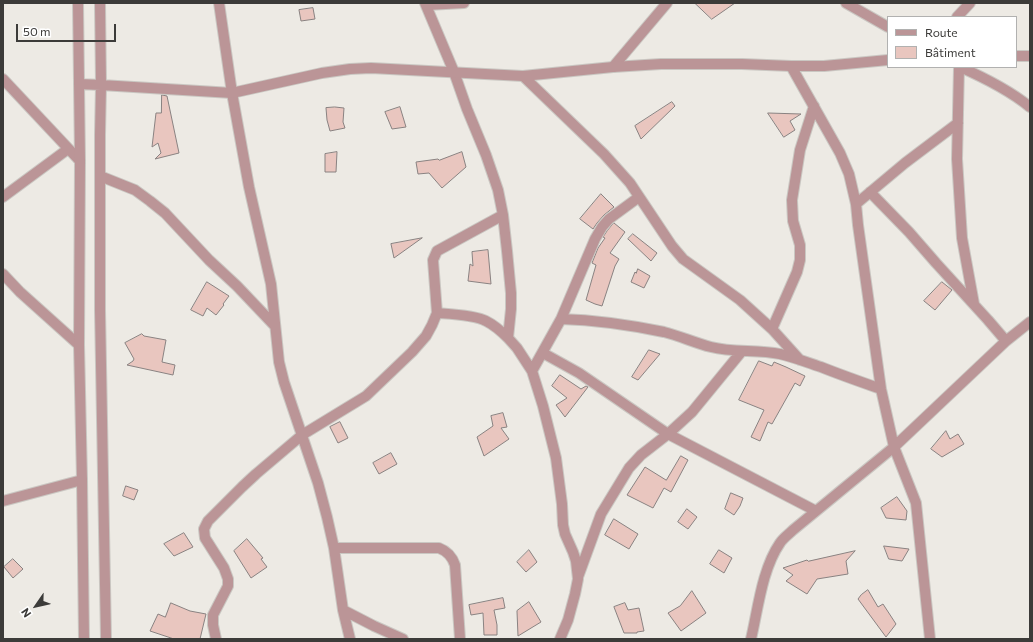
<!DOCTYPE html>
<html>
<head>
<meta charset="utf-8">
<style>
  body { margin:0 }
  #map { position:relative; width:1033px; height:642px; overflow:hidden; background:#edeae4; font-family:Commissioner,sans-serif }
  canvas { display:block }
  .frame { position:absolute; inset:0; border:4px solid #3c3b39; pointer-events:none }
  .legend { position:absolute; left:887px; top:16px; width:130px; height:52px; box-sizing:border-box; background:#fff; border:1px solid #b1b1b0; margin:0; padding:5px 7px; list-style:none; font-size:12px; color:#3c3b39 }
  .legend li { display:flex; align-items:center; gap:8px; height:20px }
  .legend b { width:20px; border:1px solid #b1b1b0 }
  .north { position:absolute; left:16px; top:586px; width:40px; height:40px; -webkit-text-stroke:3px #fff; paint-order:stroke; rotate:236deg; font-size:11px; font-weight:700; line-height:16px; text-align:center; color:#3c3b39 }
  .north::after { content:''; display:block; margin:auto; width:14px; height:18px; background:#3c3b39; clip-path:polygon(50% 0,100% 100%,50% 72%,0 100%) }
  .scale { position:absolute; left:16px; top:24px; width:100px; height:18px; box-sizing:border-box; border:2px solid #3c3b39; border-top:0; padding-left:5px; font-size:12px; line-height:14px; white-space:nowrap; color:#3c3b39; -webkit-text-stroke:3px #fff; paint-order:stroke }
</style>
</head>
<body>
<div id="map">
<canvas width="1033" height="642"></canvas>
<div class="frame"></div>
<ul class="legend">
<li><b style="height:5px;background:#bb9597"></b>Route</li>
<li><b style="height:11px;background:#e9c6bf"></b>Bâtiment</li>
</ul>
<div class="north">N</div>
<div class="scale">50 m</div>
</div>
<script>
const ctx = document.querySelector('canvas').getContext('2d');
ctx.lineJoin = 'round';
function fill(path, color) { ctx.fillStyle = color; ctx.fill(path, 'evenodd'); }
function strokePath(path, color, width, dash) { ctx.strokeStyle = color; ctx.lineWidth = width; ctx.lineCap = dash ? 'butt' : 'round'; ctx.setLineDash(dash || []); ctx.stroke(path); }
const building = new Path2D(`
  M 695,3 L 735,3 L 712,19 Z
  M 313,8 L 315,19 L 301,21 L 299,10 Z
  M 162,95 L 167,96 L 179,153 L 155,159 L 161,153 L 158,143 L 152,147 L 156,113 L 161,113 Z
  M 672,102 L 675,106 L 641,139 L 635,126 Z
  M 335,107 L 344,108 L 343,122 L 345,128 L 330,131 L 327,120 L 326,108 Z
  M 400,107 L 406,127 L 392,129 L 385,112 Z
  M 768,113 L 801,114 L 790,121 L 795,130 L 784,137 Z
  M 337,152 L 336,172 L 325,172 L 325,154 Z
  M 462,152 L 466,167 L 442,188 L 429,173 L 418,174 L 416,162 L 438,159 L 439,160 Z
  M 601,194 L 614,207 L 604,215 L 597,223 L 593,229 L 580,219 Z
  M 614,223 L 625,232 L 610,253 L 619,259 L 615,266 L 602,306 L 595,304 L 586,300 L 596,265 L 592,263 L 598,248 L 605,238 L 603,237 L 607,231 Z
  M 633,234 L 657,253 L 651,261 L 628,239 Z
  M 422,238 L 394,258 L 391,244 Z
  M 488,250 L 491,284 L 468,281 L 470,264 L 473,266 L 472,252 Z
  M 638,269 L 650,276 L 644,288 L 631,282 L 635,272 L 636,273 Z
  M 207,282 L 229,296 L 223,304 L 224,305 L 216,315 L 207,308 L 203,316 L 191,310 Z
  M 942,282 L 952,290 L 935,310 L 924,301 Z
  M 142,334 L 144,336 L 166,340 L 162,362 L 175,365 L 173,375 L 127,365 L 133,361 L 134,359 L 125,343 Z
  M 649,350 L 660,354 L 638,380 L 632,377 Z
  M 759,361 L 772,366 L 774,362 L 786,367 L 805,376 L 800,386 L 795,383 L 772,424 L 768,422 L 760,441 L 751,437 L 764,410 L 739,400 Z
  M 560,375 L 581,389 L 586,386 L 588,387 L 565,417 L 556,405 L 567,398 L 552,386 Z
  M 503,413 L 507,427 L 501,428 L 509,439 L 484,456 L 477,437 L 493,426 L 491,416 Z
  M 340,422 L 348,438 L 338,443 L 330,427 Z
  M 946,431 L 950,439 L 958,434 L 964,444 L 942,457 L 931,449 Z
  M 391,453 L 397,464 L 379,474 L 373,463 Z
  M 681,456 L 688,460 L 671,492 L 664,488 L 653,508 L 627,495 L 645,467 L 666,480 Z
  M 126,486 L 138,490 L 134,500 L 123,496 Z
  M 731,493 L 743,498 L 740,506 L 734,515 L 725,509 Z
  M 897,497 L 907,511 L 906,520 L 886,518 L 881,508 Z
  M 687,509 L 697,517 L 688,529 L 678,522 Z
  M 614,519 L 638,534 L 629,549 L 605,535 Z
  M 184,533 L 193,547 L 174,556 L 164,544 Z
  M 247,539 L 263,558 L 261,559 L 267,567 L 251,578 L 234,551 Z
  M 884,546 L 909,549 L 902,561 L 889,559 Z
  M 529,550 L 537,562 L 526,572 L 517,562 Z
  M 719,550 L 732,558 L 724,573 L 710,564 Z
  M 855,551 L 846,561 L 848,574 L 817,579 L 807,594 L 786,581 L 793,575 L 783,568 L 807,560 L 808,561 Z
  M 13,559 L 23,569 L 13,578 L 4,567 Z
  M 868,590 L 878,607 L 883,604 L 896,624 L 886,637 L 858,599 L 861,595 Z
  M 692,591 L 706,613 L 681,631 L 668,613 L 680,606 Z
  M 503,598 L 505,608 L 494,610 L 497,625 L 497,635 L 484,635 L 483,613 L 471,615 L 469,605 Z
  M 529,602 L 541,622 L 518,636 L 517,611 Z
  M 171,603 L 190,611 L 206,614 L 200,639 L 174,639 L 150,631 L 158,614 L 165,617 Z
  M 625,603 L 628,610 L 639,608 L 644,631 L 637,632 L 637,633 L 624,633 L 614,607 Z`);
fill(building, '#e9c6bf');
strokePath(building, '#898281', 1);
const minor = new Path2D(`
  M 219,3 L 232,93 L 249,187 L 271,284 L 279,362 L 284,382 L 318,483 L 327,517 L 334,548 L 343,610 L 350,639
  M 425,3 L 454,72 L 467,109 L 486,155 L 498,190 L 503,215 L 507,251 L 511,293 L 511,309 L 508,338 L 517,348 L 532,371 L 543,406 L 556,458 L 562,504 L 563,525 L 565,534 L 573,552 L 576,561 L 578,579 L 575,594 L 568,620 L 560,639
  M 846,3 L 888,27
  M 427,5 L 464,3
  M 957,17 L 970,3
  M 791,66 L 840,153 L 849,174 L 856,204 L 858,225 L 881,389 L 894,447 L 916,503 L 930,639
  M 613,67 L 667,3
  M 959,67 L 957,159 L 962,238 L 974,304
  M 960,67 C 985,78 1009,90 1030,107
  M 523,76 L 604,154 L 630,183 L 672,246 L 683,259 L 740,300 L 772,329 L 800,360
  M 3,79 L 80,161
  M 100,176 L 135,190 L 150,201 L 165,213 L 209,260 L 237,286 L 275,326
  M 870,192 L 909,232 L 936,263 L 988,320 L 1006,341 L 1030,322
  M 3,197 L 68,149
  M 856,204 L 905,163 L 958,123
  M 3,274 L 20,292 L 79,345
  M 437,313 C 450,314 475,315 486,321 C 494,325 501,331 508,338
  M 561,319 L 595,239 L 602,227 L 609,219 L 639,197
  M 772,329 L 797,272 L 800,260 L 800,245 L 793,221 L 792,200 L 800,150 L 814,106
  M 543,353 L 579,373 L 668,434 L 816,511
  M 532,371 L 561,319 C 596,320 630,325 664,332 C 680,336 695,343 711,347 C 734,353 757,349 780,354 C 794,357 808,363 821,367 C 841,375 861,382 881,389
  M 3,501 L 82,480
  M 334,548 L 439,548 C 447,551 452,556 455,565 L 460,639
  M 578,577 L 601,514 L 629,468 L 641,455 L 668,434 L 692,412 L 742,351
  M 343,610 L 374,626 L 403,639
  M 216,639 L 213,625 L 213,615 L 228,586 L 228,579 L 224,568 L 205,538 L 204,529 L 208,521 L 242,487 L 256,474 L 302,435 L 366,396 L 412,352 L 426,336 L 432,325 L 437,313 L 433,260 L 437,251 L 503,215
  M 751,639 C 758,609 762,569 780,543 C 783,538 789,534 793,530 L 894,447 L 1006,341`);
const tertiary = new Path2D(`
  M 78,3 L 80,161 L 79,345 L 82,480 L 84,639
  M 100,3 L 101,85 L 100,135 L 100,310 L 106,639
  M 1016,56 L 1030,56
  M 79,84 L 101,85 L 232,93 L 322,73 L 350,69 L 371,68 L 523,76 L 613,67 L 661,64 L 742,64 L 791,66 L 824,66 L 888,60`);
strokePath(minor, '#cac7c2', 12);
strokePath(tertiary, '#cac7c2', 12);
strokePath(minor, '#bb9597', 10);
strokePath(tertiary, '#bb9597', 10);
</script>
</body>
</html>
